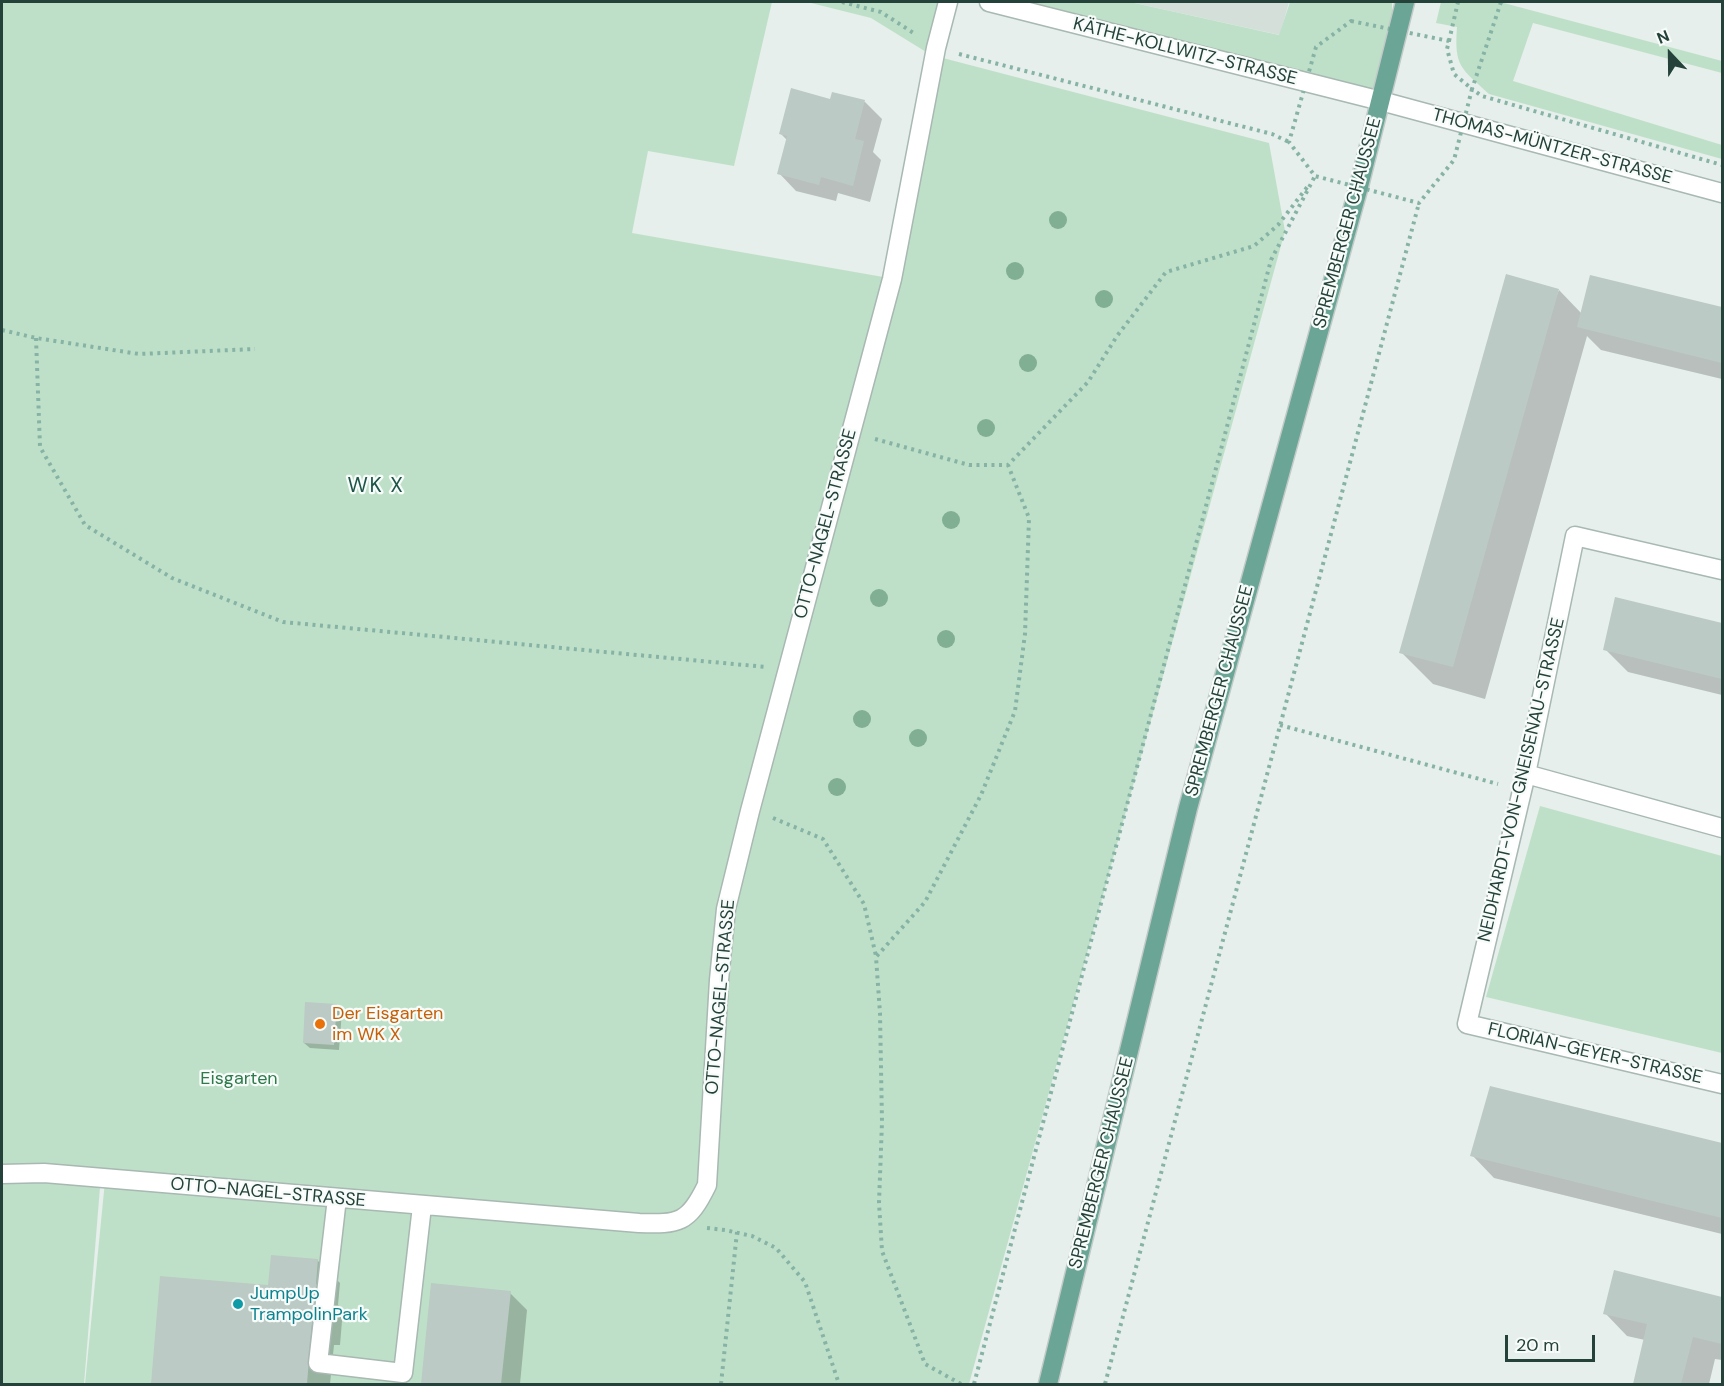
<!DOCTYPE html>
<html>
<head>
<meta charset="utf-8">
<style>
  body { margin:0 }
  #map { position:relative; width:1724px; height:1386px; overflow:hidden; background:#e6efeb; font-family:"DM Sans",sans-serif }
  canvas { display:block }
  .frame { position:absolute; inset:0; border:3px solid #24423a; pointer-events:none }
  .north { position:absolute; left:1640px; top:24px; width:60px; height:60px; -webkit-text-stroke:4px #f7fbf9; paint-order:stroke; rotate:338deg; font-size:16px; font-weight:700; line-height:24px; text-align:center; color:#24423a }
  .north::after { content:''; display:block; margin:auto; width:21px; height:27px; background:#24423a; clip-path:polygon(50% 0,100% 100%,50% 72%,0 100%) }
  .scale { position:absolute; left:1505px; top:1335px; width:90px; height:27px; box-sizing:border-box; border:3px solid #24423a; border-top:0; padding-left:8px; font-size:18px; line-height:21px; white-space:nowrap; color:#24423a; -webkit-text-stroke:4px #f7fbf9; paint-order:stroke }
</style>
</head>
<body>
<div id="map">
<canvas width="1724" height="1386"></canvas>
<div class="frame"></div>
<div class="north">N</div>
<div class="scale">20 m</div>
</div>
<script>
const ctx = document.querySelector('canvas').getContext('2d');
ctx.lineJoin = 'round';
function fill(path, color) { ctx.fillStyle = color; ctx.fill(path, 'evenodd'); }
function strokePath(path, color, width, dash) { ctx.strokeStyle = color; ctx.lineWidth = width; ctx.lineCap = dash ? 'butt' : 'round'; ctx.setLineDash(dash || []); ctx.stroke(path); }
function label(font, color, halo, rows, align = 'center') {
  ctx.font = font + ' "DM Sans",sans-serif'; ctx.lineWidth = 4.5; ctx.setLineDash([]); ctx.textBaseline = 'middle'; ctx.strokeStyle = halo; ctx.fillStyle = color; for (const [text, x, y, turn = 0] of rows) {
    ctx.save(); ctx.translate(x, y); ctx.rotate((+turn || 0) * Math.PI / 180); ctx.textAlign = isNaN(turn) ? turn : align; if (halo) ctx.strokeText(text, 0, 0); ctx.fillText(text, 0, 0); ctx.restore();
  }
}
fill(new Path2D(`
  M 1130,2 L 1289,2 L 1280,35 Z`), '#d4dfda');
fill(new Path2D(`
  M 2,2 L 772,2 L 734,166 L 648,151 L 632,233 L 889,278 L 722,909 L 707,1185 L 671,1223 L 101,1175 L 84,1384 L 2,1384 Z
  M 807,2 L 945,2 L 931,55 L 871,18 Z
  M 1003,2 L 1130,2 L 1279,35 L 1290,2 L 1392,2 L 1392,37 L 1377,97 Z
  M 1441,2 L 1500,2 L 1722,61 L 1722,73 L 1533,23 L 1513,81 L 1722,145 L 1722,159 L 1489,94 C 1461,68 1454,67 1457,27 L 1436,23 Z
  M 939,57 L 1269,143 L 1285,231 L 969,1384 L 85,1384 L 105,1181 L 671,1225 L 701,1201 L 730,909 Z
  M 1540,806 L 1722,856 L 1722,1053 L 1486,997 Z`), '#bfe0c8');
fill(new Path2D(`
  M 833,93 L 865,102 L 882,119 L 873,152 L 881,160 L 870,202 L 838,193 L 836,201 L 796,191 L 779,173 L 787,140 L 781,134 L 831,101 Z
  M 1591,276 L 1722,309 L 1722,379 L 1601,350 L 1587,336 L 1485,699 L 1433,684 L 1401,652 L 1559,290 L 1582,314 Z
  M 1616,599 L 1722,625 L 1722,695 L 1628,672 L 1605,649 Z
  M 336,1005 L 342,1011 L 339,1050 L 310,1048 L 304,1043 Z
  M 1492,1088 L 1722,1144 L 1722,1234 L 1494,1178 L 1472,1155 Z
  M 317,1260 L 340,1283 L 338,1305 L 343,1309 L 340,1345 L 334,1345 L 330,1384 L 152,1384 L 162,1277 L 270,1287 Z
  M 1615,1272 L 1722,1298 L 1722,1360 L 1715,1359 L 1709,1384 L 1634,1384 L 1645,1340 L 1627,1336 L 1605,1313 Z
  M 433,1285 L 510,1293 L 527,1310 L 520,1384 L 423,1384 Z`), '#0003');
fill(new Path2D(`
  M 791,88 L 830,99 L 832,92 L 865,100 L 855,139 L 864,141 L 853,186 L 821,177 L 819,185 L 777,174 L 787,136 L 779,134 Z
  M 1506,274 L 1559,289 L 1453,667 L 1399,653 Z
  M 1590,275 L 1722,307 L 1722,363 L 1577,327 Z
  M 1615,597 L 1722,623 L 1722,679 L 1603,650 Z
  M 305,1002 L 337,1004 L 334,1045 L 303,1043 Z
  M 1490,1086 L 1722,1143 L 1722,1218 L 1470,1156 Z
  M 271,1255 L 318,1259 L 316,1284 L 321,1285 L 317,1323 L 312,1323 L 307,1384 L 151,1384 L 160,1276 L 268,1285 Z
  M 1614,1270 L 1722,1297 L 1722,1344 L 1693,1337 L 1681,1384 L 1633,1384 L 1647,1324 L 1603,1314 Z
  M 431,1283 L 511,1291 L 501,1384 L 421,1384 Z`), '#bbcac4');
const minor = new Path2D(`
  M 989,2 L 1381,101 L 1722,193
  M 1722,570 L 1575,536 L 1526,774 L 1467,1024 L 1722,1084
  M 1526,774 L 1722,828
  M 2,1174 L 44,1173 L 639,1223 C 679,1224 688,1224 707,1185 L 719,980 L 726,909 L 750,811 L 892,279 L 936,48 L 948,2
  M 337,1198 L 318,1363 L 403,1373 L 422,1206`);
const major = new Path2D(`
  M 1048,1384 L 1188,808 L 1359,186 L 1405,2`);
strokePath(minor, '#a8b8b2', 21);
strokePath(major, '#c2cac8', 21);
strokePath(new Path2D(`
  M 842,2 L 881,12 L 915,34
  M 1501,2 L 1472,89 L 1482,96 L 1722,165
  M 1351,21 L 1449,41 L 1447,49 L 1454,74 L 1472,89 L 1454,160 L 1419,203 L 1315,176 L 1289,142 L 1316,47 Z
  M 1449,41 L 1458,2
  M 959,54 L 1272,134 L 1289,142
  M 2,330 L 36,338 L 139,354 L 255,349
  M 36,338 L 40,447 L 85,525 L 172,578 L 283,622 L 766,667
  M 875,439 L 969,465 L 1008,465 L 1088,382 L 1117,336 L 1166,272 L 1254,246 L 1278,225 L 1308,186
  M 1280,725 L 1498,784
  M 773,818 L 823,839 L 864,904 L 876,956
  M 707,1228 L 725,1230 L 752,1236 L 776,1248 L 805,1282 L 839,1384
  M 721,1384 L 737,1232
  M 961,1384 L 925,1364 L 882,1251 L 879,1203 L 882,1122 L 880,1013 L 876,957 L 925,902 L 981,795 L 1015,711 L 1025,634 L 1029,518 L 1008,465
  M 974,1384 L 1271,260 L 1315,176
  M 1105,1384 L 1419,203`), '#86b3a5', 4, [3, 4.5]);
strokePath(minor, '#fff', 18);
strokePath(major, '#6aa596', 18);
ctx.fillStyle = '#80af93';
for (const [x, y] of [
  [1058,220],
  [1015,271],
  [1104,299],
  [1028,363],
  [986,428],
  [951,520],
  [879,598],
  [946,639],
  [862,719],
  [918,738],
  [837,787]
]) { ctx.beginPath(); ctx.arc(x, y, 9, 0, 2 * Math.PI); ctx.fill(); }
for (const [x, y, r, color] of [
  [320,1024,6,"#e8710a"],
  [238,1304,6,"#0f9aa8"]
]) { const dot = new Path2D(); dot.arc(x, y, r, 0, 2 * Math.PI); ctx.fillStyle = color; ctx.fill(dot); strokePath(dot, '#f7fbf9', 2); }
label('18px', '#24423a', '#f7fbf9', [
  ["KÄTHE-KOLLWITZ-STRASSE",1185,52,14],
  ["THOMAS-MÜNTZER-STRASSE",1552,147,15],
  ["SPREMBERGER CHAUSSEE",1348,223,-75],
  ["OTTO-NAGEL-STRASSE",826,524,-75],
  ["SPREMBERGER CHAUSSEE",1220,691,-75],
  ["NEIDHARDT-VON-GNEISENAU-STRASSE",1522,780,-77],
  ["OTTO-NAGEL-STRASSE",721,997,-85],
  ["FLORIAN-GEYER-STRASSE",1595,1054,13],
  ["SPREMBERGER CHAUSSEE",1102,1163,-76],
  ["OTTO-NAGEL-STRASSE",268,1193,5]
]);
label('18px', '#c56008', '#f7fbf9', [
  ["Der Eisgarten",332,1014],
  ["im WK X",332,1035]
], 'left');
label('18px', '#2d7a4b', '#f7fbf9', [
  ["Eisgarten",239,1079]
]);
label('18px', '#0d838f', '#f7fbf9', [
  ["JumpUp",250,1294],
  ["TrampolinPark",250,1315]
], 'left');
ctx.letterSpacing = '1.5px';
label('21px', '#1f5548', '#f7fbf9', [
  ["WK X",376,486]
]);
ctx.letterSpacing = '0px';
</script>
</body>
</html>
